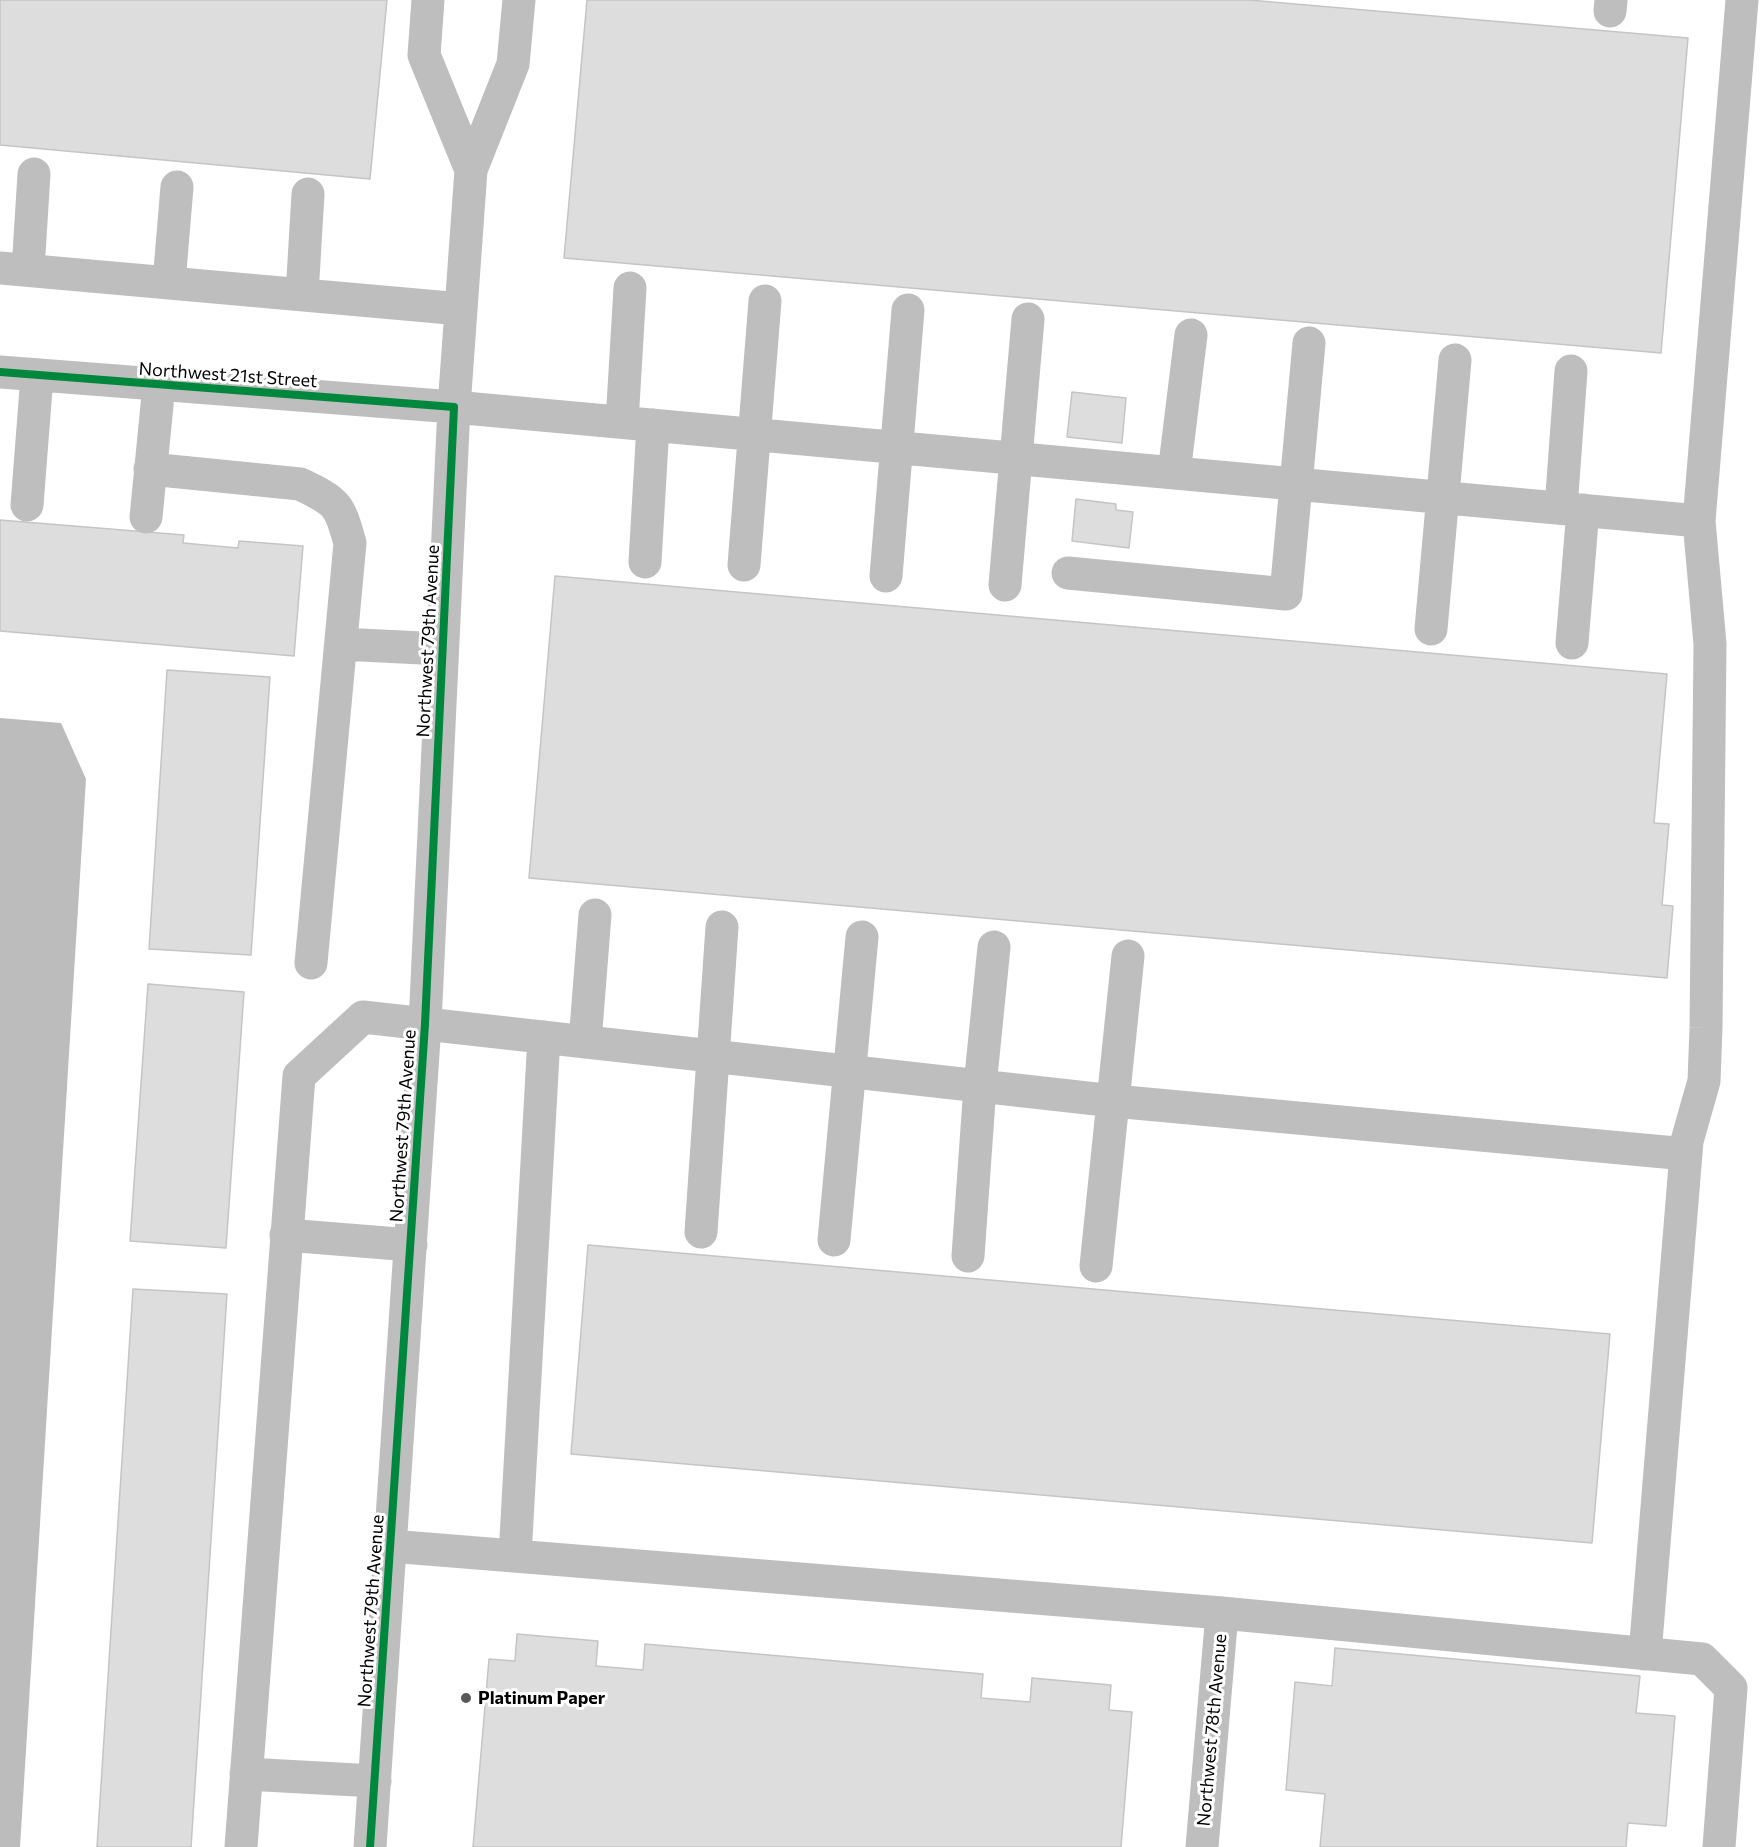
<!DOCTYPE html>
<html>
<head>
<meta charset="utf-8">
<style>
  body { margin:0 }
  canvas { display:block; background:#fff }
</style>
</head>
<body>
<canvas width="1762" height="1847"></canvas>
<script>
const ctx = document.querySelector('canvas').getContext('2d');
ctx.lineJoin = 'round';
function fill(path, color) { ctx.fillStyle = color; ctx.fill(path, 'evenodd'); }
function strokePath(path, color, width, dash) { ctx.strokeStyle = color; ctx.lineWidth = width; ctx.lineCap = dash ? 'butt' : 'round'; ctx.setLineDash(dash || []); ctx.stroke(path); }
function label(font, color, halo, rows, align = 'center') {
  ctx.font = font + ' Commissioner,sans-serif'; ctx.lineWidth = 6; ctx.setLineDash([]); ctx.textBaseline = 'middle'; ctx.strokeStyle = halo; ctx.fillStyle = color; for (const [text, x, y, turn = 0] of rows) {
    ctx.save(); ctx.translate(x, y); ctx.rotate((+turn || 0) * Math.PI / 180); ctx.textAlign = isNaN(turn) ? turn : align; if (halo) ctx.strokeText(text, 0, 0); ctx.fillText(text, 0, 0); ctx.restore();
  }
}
fill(new Path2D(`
  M 0,718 L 61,723 L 86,779 L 20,1847 L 0,1847 Z`), '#bcbcbc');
const building = new Path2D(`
  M 0,0 L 387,0 L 370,179 L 0,145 Z
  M 587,0 L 1249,0 L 1688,38 L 1661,353 L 564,258 Z
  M 1072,392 L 1126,398 L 1122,443 L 1067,437 Z
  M 1076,499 L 1116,504 L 1116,510 L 1133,512 L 1129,548 L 1072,541 Z
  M 0,520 L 184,535 L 183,543 L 238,548 L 239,541 L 303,546 L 294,656 L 0,631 Z
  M 555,576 L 1667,674 L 1654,823 L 1669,824 L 1662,905 L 1673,906 L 1667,978 L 529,878 Z
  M 167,670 L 270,677 L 251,955 L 149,949 Z
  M 148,984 L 244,992 L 226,1248 L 130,1241 Z
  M 588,1245 L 1610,1334 L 1592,1543 L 571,1454 Z
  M 133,1289 L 227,1294 L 191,1847 L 97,1847 Z
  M 517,1634 L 598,1641 L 596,1666 L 643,1670 L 645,1644 L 983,1674 L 981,1698 L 1030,1702 L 1032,1678 L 1111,1685 L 1109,1710 L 1132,1712 L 1121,1847 L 473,1847 L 489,1659 L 515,1661 Z
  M 1335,1648 L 1640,1676 L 1636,1713 L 1675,1716 L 1666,1826 L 1628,1823 L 1626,1847 L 1320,1847 L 1325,1794 L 1286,1790 L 1295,1682 L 1332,1686 Z`);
fill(building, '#ddd');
strokePath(building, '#c5c5c5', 1.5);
strokePath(new Path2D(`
  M 1610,11 L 1611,0
  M 471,170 L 513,64 L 519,0
  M 0,268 L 461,309
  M 28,270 L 34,174
  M 169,282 L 177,187
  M 302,295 L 308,194
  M 0,372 L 454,407 L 1699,521
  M 622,422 L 630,288
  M 150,469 L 300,484 C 338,502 339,504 350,543 L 311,963
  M 1174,473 L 1191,335
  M 27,505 L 37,376
  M 1561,508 L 1571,371
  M 146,517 L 159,385
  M 645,562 L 653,425
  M 744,565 L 765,301
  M 1068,573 L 1286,594 L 1309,343
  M 886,576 L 908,310
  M 1005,585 L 1028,319
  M 1431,629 L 1455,360
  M 1572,643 L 1583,510
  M 341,644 L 442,649
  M 585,1042 L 595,915
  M 701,1232 L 722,927
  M 286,1235 L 411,1245
  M 834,1240 L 862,937
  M 968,1256 L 980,1086 L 994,947
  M 1096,1266 L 1128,956
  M 390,1546 L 1222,1613 L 1702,1659 L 1731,1688 L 1719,1847
  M 515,1556 L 544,1037
  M 1645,1654 L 1687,1141 L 1704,1081 L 1706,1028 L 1710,644 L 1699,521 L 1742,0
  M 246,1774 L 375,1781
  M 241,1847 L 299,1076 L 363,1017 L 1114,1101 L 1686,1154
  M 370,1847 L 425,1024 L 454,407 L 471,170 L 424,55 L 428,0
  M 1202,1847 L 1222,1613`), '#bebebe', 33);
strokePath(new Path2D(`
  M 0,372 L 454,407 L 425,1024 L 370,1847`), '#00873e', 8);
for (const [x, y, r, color] of [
  [466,1698,6,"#595959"]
]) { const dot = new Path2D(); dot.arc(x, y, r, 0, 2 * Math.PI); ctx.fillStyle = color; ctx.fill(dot); strokePath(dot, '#fff', 2); }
label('18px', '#000', '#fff', [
  ["Northwest 21st Street",228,375,4],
  ["Northwest 79th Avenue",428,641,-87],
  ["Northwest 79th Avenue",403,1126,-86],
  ["Northwest 79th Avenue",371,1611,-86],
  ["Northwest 78th Avenue",1212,1730,-85]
]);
label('bold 18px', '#000', '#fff', [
  ["Platinum Paper",478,1698]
], 'left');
</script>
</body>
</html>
